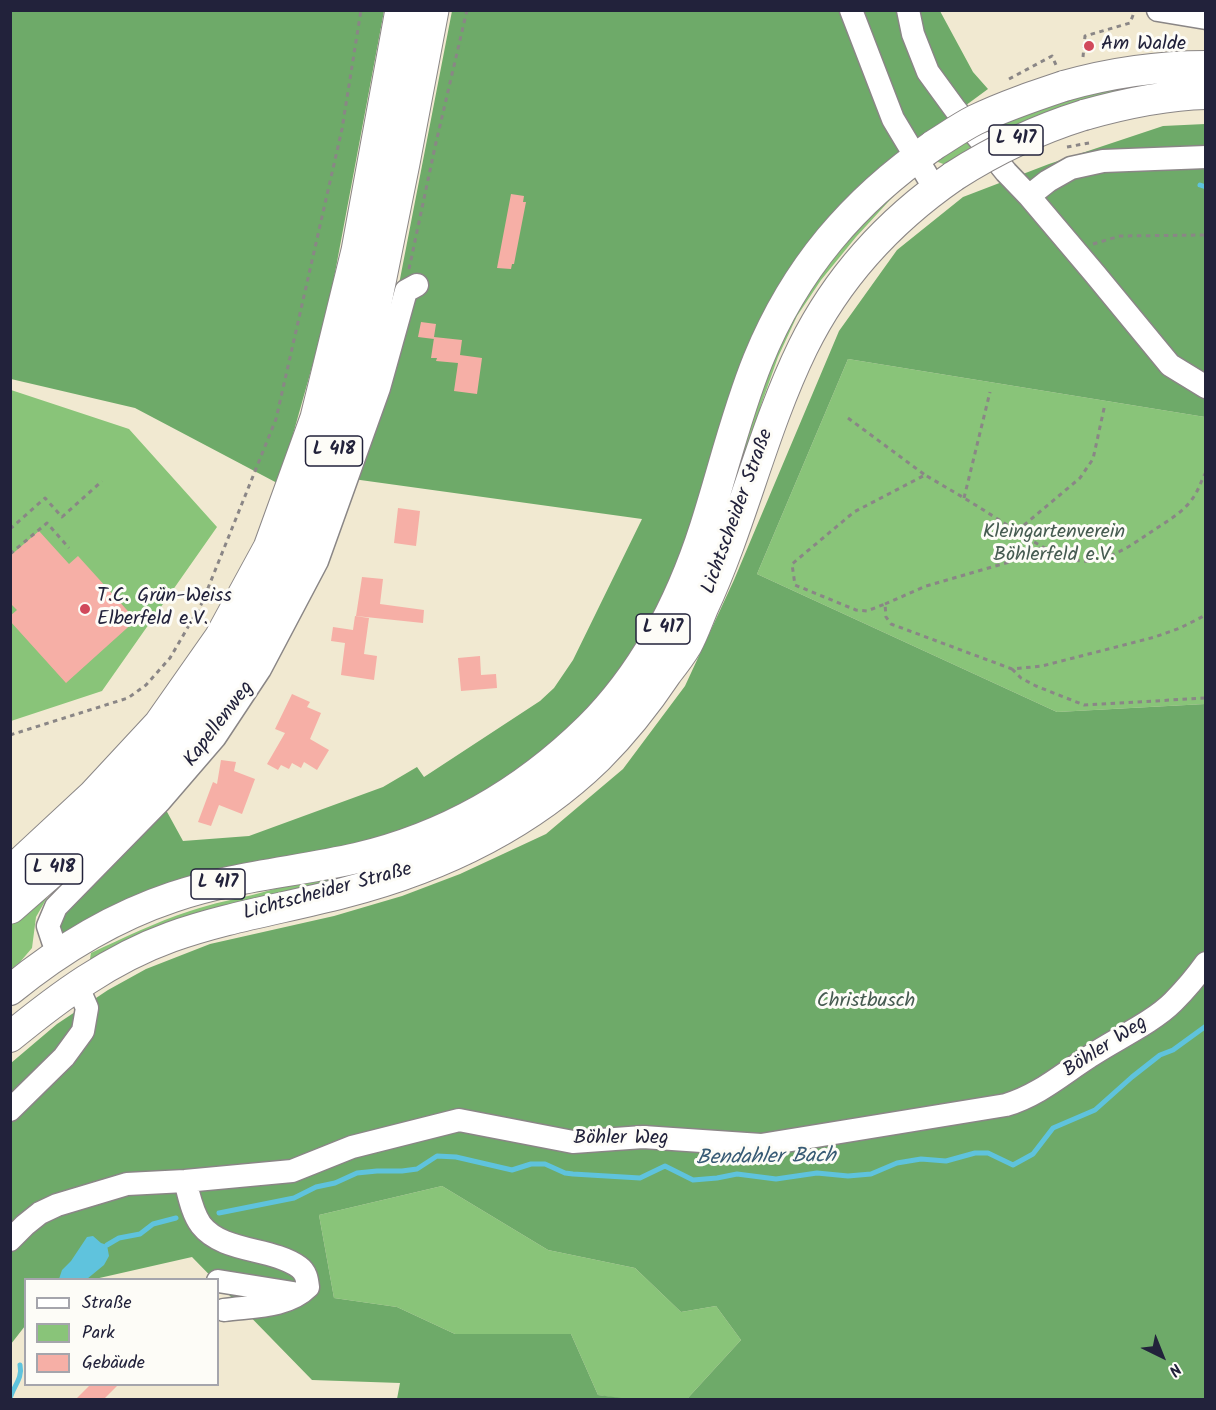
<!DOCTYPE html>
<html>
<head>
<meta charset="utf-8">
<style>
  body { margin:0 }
  #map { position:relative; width:1216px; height:1410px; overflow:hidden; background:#f1e9d1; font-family:Kalam,sans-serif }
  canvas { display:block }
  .frame { position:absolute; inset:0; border:12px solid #22223b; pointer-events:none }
  .legend { position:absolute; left:24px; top:1278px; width:195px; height:108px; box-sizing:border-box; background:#fdfcf7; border:2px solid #a5a5ac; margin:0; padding:8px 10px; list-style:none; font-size:18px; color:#22223b }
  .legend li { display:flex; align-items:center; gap:12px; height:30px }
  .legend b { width:30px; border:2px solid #a5a5ac }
  .north { position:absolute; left:1132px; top:1326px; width:60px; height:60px; -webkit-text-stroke:4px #fdfcf7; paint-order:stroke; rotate:137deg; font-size:16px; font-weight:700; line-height:24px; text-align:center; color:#22223b }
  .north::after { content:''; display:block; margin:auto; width:21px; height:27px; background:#22223b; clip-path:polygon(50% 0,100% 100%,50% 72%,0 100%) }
</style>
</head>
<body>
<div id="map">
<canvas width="1216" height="1410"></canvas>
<div class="frame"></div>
<ul class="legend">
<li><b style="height:8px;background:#fff"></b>Straße</li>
<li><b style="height:16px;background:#89c479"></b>Park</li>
<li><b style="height:16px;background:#f6afa6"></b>Gebäude</li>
</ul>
<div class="north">N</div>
</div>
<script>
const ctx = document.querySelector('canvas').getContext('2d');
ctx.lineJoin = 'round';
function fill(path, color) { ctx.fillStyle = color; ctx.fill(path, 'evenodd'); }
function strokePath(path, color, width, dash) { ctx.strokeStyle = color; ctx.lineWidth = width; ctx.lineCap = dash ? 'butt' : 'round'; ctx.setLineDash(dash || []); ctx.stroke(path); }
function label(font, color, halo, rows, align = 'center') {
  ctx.font = font + ' Kalam,sans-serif'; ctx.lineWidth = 6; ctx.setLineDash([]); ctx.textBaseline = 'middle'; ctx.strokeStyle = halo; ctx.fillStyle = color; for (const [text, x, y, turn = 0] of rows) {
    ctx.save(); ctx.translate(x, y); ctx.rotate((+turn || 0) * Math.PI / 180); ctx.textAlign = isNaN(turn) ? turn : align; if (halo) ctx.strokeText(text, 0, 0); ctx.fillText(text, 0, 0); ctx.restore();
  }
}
fill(new Path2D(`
  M 1174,78 L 946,165 L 938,162 L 937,159 L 972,134 L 1063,97 Z
  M 897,186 L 900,189 L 856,237 L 821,280 L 797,316 L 778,357 L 761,405 L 749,455 L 740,484 L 714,556 L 695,605 L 673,646 L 645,689 L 620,720 L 589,753 L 551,788 L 514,813 L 467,838 L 409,863 L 347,880 L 191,919 L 142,937 L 105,955 L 93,960 L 90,959 L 91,953 C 123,938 156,922 190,911 C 213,903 237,899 260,893 C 279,888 298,882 318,877 C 351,868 384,864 416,852 C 476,831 532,795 580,753 C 593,741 604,727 616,714 C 657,664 689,608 710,548 C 727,499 739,448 756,399 C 778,338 810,282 851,234 C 866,217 880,200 897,186 Z
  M 848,359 L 1205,417 L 1205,704 L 1057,712 L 757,574 Z
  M 11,390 L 129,429 L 217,527 L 102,691 L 11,721 Z
  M 43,891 L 48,896 L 36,917 L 32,948 L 20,962 L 11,969 L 10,920 Z
  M 442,1186 L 548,1250 L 635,1268 L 681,1312 L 716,1306 L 741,1340 L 687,1399 L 629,1400 L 598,1395 L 571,1334 L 455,1334 L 397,1307 L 334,1298 L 319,1215 Z`), '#89c479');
fill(new Path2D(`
  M 11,11 L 384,11 L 328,310 L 279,484 L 135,408 L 11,379 Z
  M 452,11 L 940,11 L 973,72 L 988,89 L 886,164 L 795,262 L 658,618 L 598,705 L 516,778 L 412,832 L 65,934 L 58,927 L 57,920 L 166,810 L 183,841 L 249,836 L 383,787 L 417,767 L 424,777 L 540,701 L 554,688 L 573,660 L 642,519 L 353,479 L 400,279 Z
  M 1205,124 L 1205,417 L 848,359 L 757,574 L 1057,712 L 1205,704 L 1205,1399 L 687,1399 L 741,1340 L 716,1306 L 681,1312 L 635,1268 L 548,1250 L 442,1186 L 319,1215 L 334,1298 L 397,1307 L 455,1334 L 571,1334 L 598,1395 L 629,1399 L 397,1399 L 400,1383 L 312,1380 L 192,1257 L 95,1279 L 26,1280 L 25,1326 L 11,1344 L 11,1063 L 57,1024 L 108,990 L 146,969 L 210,944 L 334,916 L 402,896 L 460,874 L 546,834 L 623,769 L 685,686 L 734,580 L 839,331 L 897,250 L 963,197 L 1049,164 L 1163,126 Z`), '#6eaa69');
fill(new Path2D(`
  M 93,1236 L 101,1243 L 107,1245 L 109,1256 L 104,1265 L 87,1279 L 59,1279 L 62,1270 L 71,1261 L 87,1237 Z`), '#5fc3dd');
strokePath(new Path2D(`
  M 1200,185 L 1206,187
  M 219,1213 L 294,1198 L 316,1187 L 335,1183 L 357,1173 L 377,1171 L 402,1171 L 417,1169 L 437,1156 L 456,1157 L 512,1170 L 531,1164 L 545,1164 L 565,1173 L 573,1174 L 640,1178 L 665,1166 L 693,1180 L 717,1178 L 737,1174 L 776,1179 L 817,1173 L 848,1176 L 871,1174 L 897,1163 L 921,1159 L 946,1161 L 975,1153 L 988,1153 L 1013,1165 L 1033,1154 L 1053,1128 L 1095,1110 L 1132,1077 L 1160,1055 L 1173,1050 L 1206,1026
  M 107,1245 L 119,1238 L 140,1234 L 153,1224 L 176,1218
  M 10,1399 C 13,1386 23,1379 20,1365`), '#5fc3dd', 5);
fill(new Path2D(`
  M 511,194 L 524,196 L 523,202 L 526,202 L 514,264 L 512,264 L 511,269 L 497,268 Z
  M 421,322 L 436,324 L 434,337 L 462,340 L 460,355 L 482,358 L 477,394 L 454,391 L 458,363 L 436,361 L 437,358 L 431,358 L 434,338 L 434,339 L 418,337 Z
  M 398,508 L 420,511 L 416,546 L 394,543 Z
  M 39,531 L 69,564 L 78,556 L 136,620 L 66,683 L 10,621 L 10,616 L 17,610 L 10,603 L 10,556 Z
  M 362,577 L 383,579 L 380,604 L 424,610 L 423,623 L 356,616 Z
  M 355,616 L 369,618 L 364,654 L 377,656 L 374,680 L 341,675 L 345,643 L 331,641 L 333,627 L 353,630 Z
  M 480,656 L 481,675 L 496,674 L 497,688 L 461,691 L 458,658 Z
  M 292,694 L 310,702 L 307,707 L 321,713 L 310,739 L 329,750 L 317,770 L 304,762 L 301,768 L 292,763 L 289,769 L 281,765 L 278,770 L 267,764 L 285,733 L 275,729 Z
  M 221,760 L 236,762 L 234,771 L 255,779 L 242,814 L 219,805 L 211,826 L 198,822 L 213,782 L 217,784 Z
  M 91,1384 L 119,1384 L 103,1400 L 75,1400 Z`), '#f6afa6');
const minor = new Path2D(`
  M 851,10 L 893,119 L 935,189
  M 908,10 L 913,34 L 928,72 L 955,109 L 1006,172 L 1029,196 L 1095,274 L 1170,365 L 1206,387
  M 1158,10 L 1206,18
  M 1029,196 L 1048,181 L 1071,168 L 1103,161 L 1206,157
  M 60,953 L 53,941 L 48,926 L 56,907 L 159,802 L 215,737 L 260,669 L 317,561 L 379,388 L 406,291 L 417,285
  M 10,1110 L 64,1057 L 83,1031 L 87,1008 L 77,985
  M 185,1181 C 189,1195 192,1213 201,1225 C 223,1253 271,1247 299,1267 C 306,1272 307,1279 308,1287 C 287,1308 251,1306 224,1310
  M 10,1240 L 25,1225 L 40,1213 L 57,1205 L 127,1184 L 185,1181 L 292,1171 L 352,1147 L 459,1120 L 573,1142 L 643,1137 L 761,1145 L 1006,1105 C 1039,1095 1061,1075 1089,1057 C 1114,1040 1152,1023 1173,1002 C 1185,990 1196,977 1206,963
  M 218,1281 L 293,1293`);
const major = new Path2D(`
  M 1064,86 C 1110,73 1158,66 1206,66
  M 1084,115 C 1123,104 1164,95 1206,94
  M 10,990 C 59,950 113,917 173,897 C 234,876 295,872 357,858 C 446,837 524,792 589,728 C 645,672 681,602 705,527 C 723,471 736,414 758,360 C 795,269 853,201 934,145
  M 10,1037 C 60,996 110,959 171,937 C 227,917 286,908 343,893 C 437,869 528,826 598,758 C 624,732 647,703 667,673 C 674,664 681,655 687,645 C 693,634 698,620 703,608 C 742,524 762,431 803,347 C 838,276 889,221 954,176`);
const highway = new Path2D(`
  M 10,874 L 95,795 L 160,725 L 221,638 L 270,548 L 317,418 L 358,251 L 402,10
  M 10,907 L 98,830 L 150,779 L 183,738 L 234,667 L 286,572 L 318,496 L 347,415 L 373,312 L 403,163 L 432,10`);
strokePath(minor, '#8a8686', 25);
strokePath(major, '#8a8686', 32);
strokePath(highway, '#8a8686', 35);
strokePath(new Path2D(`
  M 1083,57 L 1085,36 L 1130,23 L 1135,10
  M 1009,79 L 1052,56 L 1056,65
  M 1067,147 L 1089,143
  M 1093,244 L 1120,236 L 1206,235
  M 409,269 L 435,147 L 467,10
  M 848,418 L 925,475
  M 1206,472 C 1202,479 1200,486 1196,493 C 1186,512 1165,522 1148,534 C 1129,547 1105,563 1081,561 C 1054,558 1019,532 996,518 C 973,503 949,489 925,475 L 854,512 L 792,564 L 795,585 L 856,610 L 867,611 L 885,604 L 886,617 L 891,624 L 1012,669 L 1042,666 L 1155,637 L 1180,628 L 1206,615
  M 964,498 L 990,392
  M 10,529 L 45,498 L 62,517 L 102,481
  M 1017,531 L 1080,478 L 1093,459 L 1105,404
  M 10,554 L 47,523 L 69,548
  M 885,604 L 926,586 L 1030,556 L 1043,546
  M 1012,669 L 1021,678 L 1036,686 L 1084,705 L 1206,698
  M 10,735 L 128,698 L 146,685 L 170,658 L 202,603 L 276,419 L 342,129 L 361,10`), '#8a8686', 3, [4.5, 4.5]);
strokePath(minor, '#fff', 22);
strokePath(major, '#fff', 30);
strokePath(highway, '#fff', 33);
const majorBridge = new Path2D(`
  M 934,145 C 947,137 961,127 975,120 C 1004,106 1034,96 1064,86
  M 954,176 C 996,149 1036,130 1084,115`);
strokePath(majorBridge, '#8a8686', 32, []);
strokePath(majorBridge, '#fff', 30);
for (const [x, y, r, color] of [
  [1089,46,6,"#d1495b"],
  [85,609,6,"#d1495b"]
]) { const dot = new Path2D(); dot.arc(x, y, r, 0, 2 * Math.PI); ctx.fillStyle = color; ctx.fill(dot); strokePath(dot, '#fdfcf7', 2); }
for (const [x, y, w] of [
  [1016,140,54],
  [334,451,57],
  [663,629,54],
  [54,869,57],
  [218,884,54]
]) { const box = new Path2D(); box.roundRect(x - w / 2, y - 15, w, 30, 4.5); ctx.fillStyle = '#fdfcf7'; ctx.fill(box); strokePath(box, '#22223b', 1.5); }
label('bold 18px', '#22223b', null, [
  ["L 417",1016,140],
  ["L 418",334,451],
  ["L 417",663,629],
  ["L 418",54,869],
  ["L 417",218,884]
]);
label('20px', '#22223b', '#fdfcf7', [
  ["Am Walde",1101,46],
  ["T.C. Grün-Weiss",97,598],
  ["Elberfeld e.V.",97,621]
], 'left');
label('20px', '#22223b', '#fdfcf7', [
  ["Lichtscheider Straße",739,512,-70],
  ["Kapellenweg",220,725,-53],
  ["Lichtscheider Straße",328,893,-15],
  ["Böhler Weg",1106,1048,-33],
  ["Böhler Weg",621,1140]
]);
label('20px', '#465b51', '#fdfcf7', [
  ["Kleingartenverein",1054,534],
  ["Böhlerfeld e.V.",1054,557],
  ["Christbusch",866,1003]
]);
label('italic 21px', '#375a74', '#fdfcf7', [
  ["Bendahler Bach",766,1159,-1]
]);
</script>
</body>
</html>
